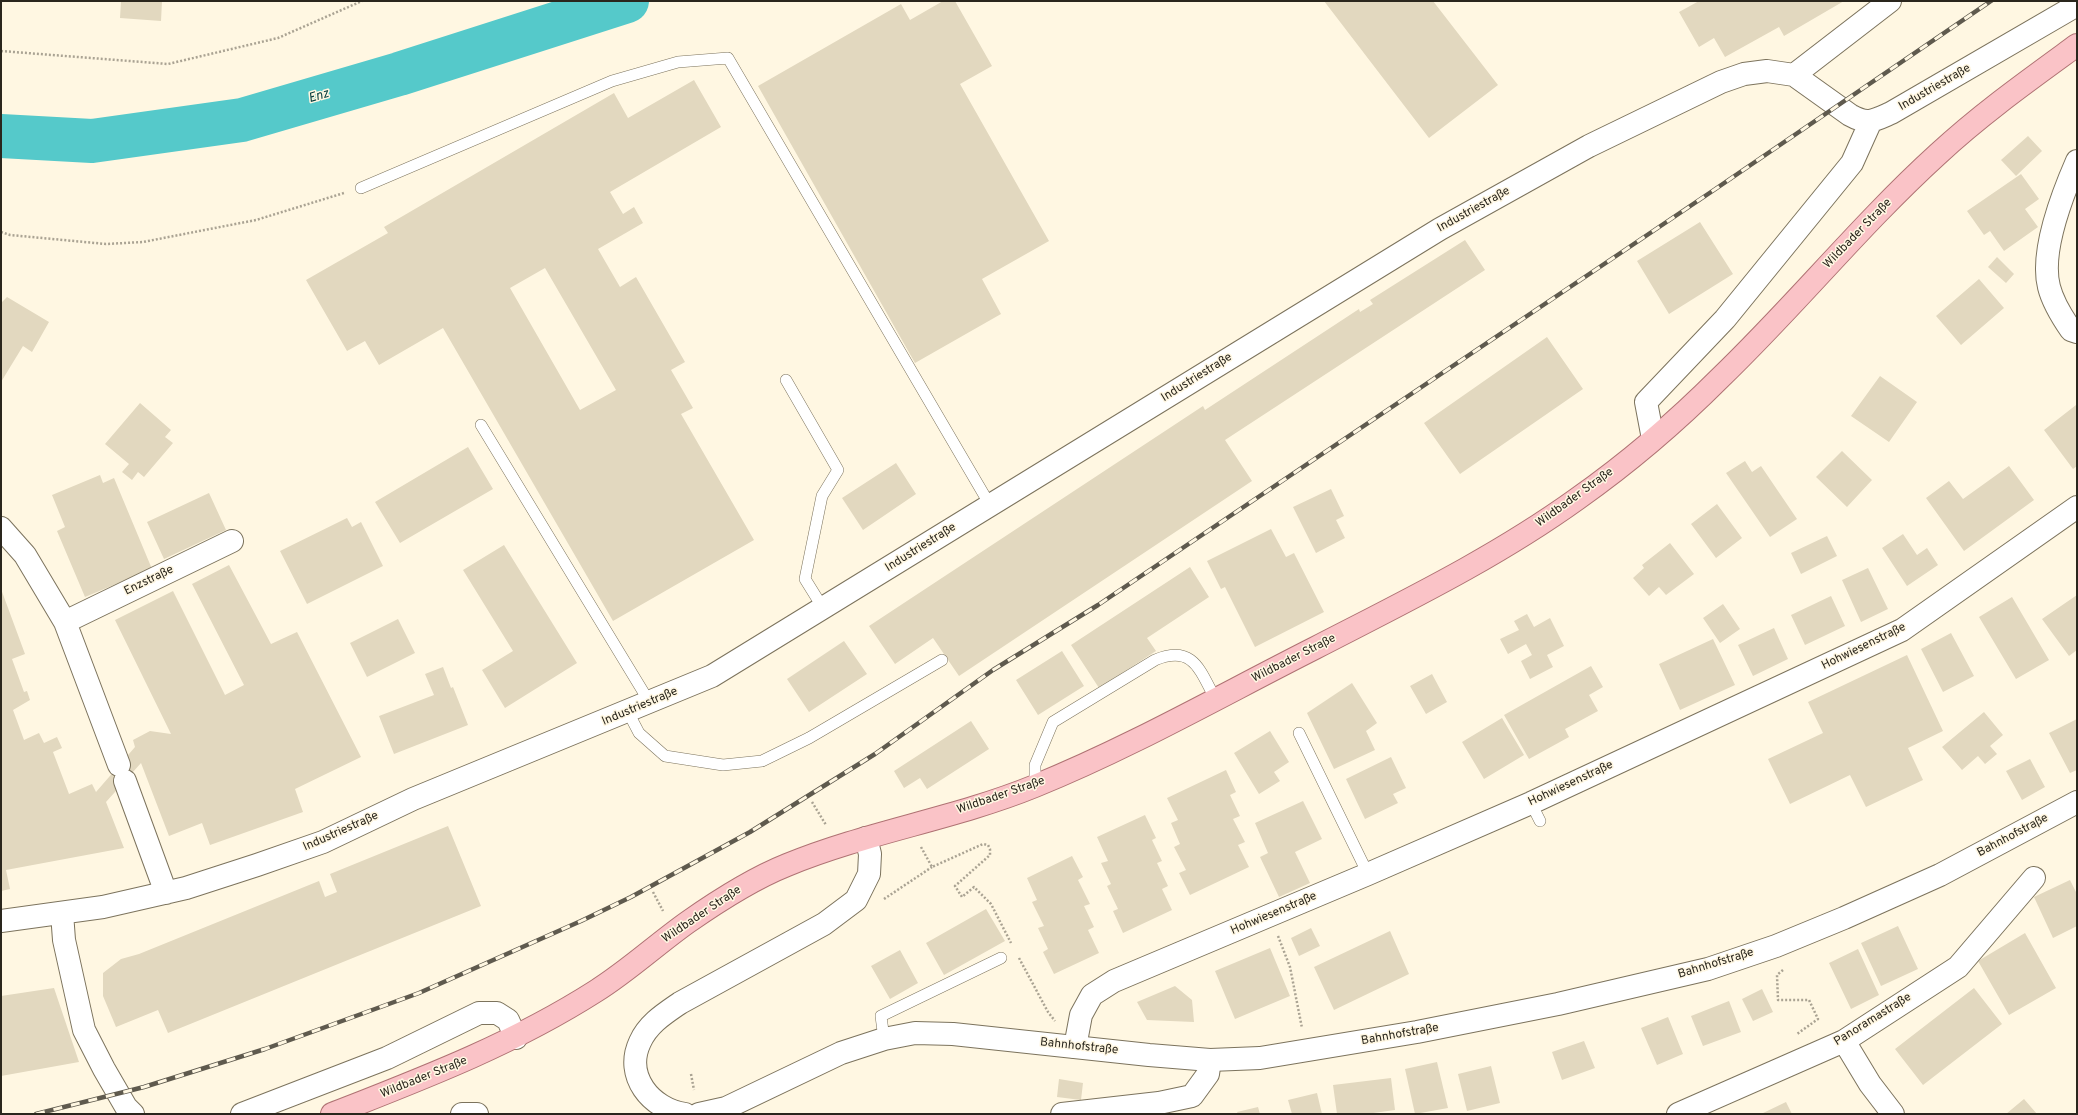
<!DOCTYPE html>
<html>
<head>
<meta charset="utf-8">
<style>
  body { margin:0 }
  #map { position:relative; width:2078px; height:1115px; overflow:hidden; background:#fff7e2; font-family:Overpass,sans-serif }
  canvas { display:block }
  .frame { position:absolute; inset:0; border:2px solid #2a261d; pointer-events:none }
</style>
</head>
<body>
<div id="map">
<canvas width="2078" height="1115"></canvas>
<div class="frame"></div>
</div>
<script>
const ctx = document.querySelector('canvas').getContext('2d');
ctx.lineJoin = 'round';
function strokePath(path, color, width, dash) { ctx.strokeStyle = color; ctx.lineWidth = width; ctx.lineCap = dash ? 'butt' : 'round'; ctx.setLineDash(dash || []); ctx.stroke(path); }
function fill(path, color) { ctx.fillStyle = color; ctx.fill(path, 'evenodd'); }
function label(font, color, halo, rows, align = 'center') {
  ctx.font = font + ' Overpass,sans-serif'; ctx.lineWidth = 3; ctx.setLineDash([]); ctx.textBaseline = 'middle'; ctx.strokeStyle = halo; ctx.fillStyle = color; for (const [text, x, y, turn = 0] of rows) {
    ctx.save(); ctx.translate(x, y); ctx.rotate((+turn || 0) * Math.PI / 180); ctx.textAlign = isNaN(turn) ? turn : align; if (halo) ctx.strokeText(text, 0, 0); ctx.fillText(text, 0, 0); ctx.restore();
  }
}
strokePath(new Path2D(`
  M 1,136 L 92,141 L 242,120 L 399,74 L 627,1`), '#55c9ca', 44);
fill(new Path2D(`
  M 121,1 L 162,1 L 161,21 L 120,18 Z
  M 943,1 L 955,1 L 992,66 L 960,84 L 1049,241 L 982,279 L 1001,314 L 915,363 L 758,86 L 901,4 L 910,20 Z
  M 1324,1 L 1433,1 L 1498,85 L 1429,138 Z
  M 1699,1 L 1844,1 L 1784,36 L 1779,27 L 1725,57 L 1714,38 L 1699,47 L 1679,12 Z
  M 694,80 L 721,127 L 610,192 L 623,214 L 634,207 L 643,223 L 598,249 L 620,287 L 636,277 L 685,362 L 671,370 L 693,408 L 681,414 L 754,540 L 613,621 L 443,328 L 379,365 L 365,341 L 347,351 L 306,280 L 388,233 L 384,227 L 614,93 L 628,118 ZM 545,268 L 616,390 L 580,410 L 510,288 Z
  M 2028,136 L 2042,151 L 2016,176 L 2001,160 Z
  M 2021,174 L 2039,199 L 2025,209 L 2038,227 L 2004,251 L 1990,231 L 1984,235 L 1967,211 Z
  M 1700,222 L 1733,274 L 1669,314 L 1637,261 Z
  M 1465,240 L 1485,270 L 1225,440 L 1252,481 L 959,676 L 933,638 L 895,664 L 869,626 L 1203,406 L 1205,410 L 1359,309 L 1360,312 L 1373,304 L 1370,300 Z
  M 1997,257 L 2014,274 L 2006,283 L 1988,267 Z
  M 1979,279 L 2004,308 L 1961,345 L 1936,316 Z
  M 7,297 L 49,322 L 32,352 L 23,346 L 1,382 L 1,303 Z
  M 1547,337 L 1583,389 L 1460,474 L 1424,423 Z
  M 1880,376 L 1917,402 L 1889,442 L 1851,416 Z
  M 140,403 L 171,430 L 165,437 L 173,443 L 144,477 L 138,472 L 132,480 L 122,472 L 129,464 L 105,444 Z
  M 2076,405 L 2077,466 L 2073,469 L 2044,430 Z
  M 468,447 L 493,489 L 400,543 L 375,502 Z
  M 1842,451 L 1872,480 L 1847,507 L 1816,477 Z
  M 1745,461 L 1752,472 L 1761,466 L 1797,519 L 1770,537 L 1726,473 Z
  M 896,463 L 916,494 L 863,530 L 842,498 Z
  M 2009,466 L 2034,500 L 1964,551 L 1926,498 L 1949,481 L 1963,499 Z
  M 100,475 L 103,483 L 114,478 L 152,569 L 85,597 L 57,531 L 65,527 L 52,495 Z
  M 1331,489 L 1344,516 L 1336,520 L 1345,538 L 1316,553 L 1293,507 Z
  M 209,493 L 226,530 L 164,559 L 147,522 Z
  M 1717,504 L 1742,538 L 1716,558 L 1691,524 Z
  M 347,518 L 352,527 L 361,522 L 383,566 L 307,604 L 280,551 Z
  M 1271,529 L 1286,557 L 1294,553 L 1324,612 L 1255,647 L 1225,587 L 1221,589 L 1207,561 Z
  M 1903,534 L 1917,555 L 1927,548 L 1938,565 L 1907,586 L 1882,548 Z
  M 1827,536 L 1837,556 L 1801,574 L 1791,553 Z
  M 1670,543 L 1694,574 L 1666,595 L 1659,587 L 1649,596 L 1633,578 L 1644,568 L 1642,565 Z
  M 504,545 L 577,663 L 505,708 L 482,670 L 513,651 L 463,570 Z
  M 229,565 L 271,644 L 297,632 L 361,757 L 295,789 L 303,812 L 210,845 L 202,823 L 169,836 L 141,763 L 106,802 L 124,848 L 6,870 L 10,889 L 1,891 L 1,589 L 25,654 L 12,659 L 24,692 L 27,691 L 30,700 L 13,710 L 24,740 L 39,733 L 44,743 L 57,737 L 62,748 L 53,752 L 69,794 L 92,784 L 96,792 L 135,747 L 133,740 L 150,731 L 171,734 L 115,620 L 173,591 L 225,695 L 244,685 L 192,584 Z
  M 1190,567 L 1209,597 L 1147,638 L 1156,651 L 1099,688 L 1071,645 Z
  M 1868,568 L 1888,609 L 1861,622 L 1842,580 Z
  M 2077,595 L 2077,650 L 2069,656 L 2042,619 Z
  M 1831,596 L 1845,626 L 1805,645 L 1791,615 Z
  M 2012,597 L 2049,660 L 2016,679 L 1979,617 Z
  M 1723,604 L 1740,629 L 1720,643 L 1703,618 Z
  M 1527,614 L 1534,627 L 1550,618 L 1564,646 L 1547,655 L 1553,667 L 1530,679 L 1521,661 L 1532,655 L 1526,644 L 1508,654 L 1500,639 L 1519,630 L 1514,621 Z
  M 398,619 L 415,653 L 367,677 L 350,643 Z
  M 1774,628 L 1788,659 L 1753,676 L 1738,645 Z
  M 1951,633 L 1974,676 L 1943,692 L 1921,649 Z
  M 1713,639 L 1735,685 L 1680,710 L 1659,664 Z
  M 844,641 L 867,674 L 809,712 L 787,679 Z
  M 1062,651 L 1084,686 L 1038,715 L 1016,680 Z
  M 1907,655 L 1943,731 L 1908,748 L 1923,780 L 1866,807 L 1850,775 L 1790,804 L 1768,759 L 1823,733 L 1808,702 Z
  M 1591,666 L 1603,687 L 1589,695 L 1598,711 L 1565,729 L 1569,737 L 1529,759 L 1504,715 Z
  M 443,667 L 451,688 L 453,687 L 468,725 L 394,754 L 379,716 L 434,695 L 425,674 Z
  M 1432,674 L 1447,702 L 1426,714 L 1410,686 Z
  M 1352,683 L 1377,723 L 1366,731 L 1375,750 L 1334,769 L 1307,713 Z
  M 1984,712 L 2003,735 L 1990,746 L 1997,754 L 1985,764 L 1978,756 L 1962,770 L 1942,747 Z
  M 1502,718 L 1524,755 L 1484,779 L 1462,742 Z
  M 2077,719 L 2077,770 L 2070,773 L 2049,733 Z
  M 971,721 L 989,749 L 927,789 L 920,778 L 904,788 L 894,771 Z
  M 1270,731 L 1289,762 L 1274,772 L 1280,781 L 1259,794 L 1234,753 Z
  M 1391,757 L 1406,788 L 1393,794 L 1398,803 L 1365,819 L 1346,779 Z
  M 2030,759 L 2045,787 L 2022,800 L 2006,771 Z
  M 1226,770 L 1236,792 L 1230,795 L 1240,816 L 1233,819 L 1245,842 L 1238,845 L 1249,867 L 1190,895 L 1179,873 L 1186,870 L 1174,847 L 1180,844 L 1171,823 L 1178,820 L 1167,798 Z
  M 1303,801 L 1322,839 L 1295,852 L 1310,883 L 1279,897 L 1260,857 L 1268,853 L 1255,823 Z
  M 1145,815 L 1156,838 L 1152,840 L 1162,861 L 1157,863 L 1168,886 L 1162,889 L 1172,910 L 1123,933 L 1113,911 L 1118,909 L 1107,886 L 1111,884 L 1101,863 L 1108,861 L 1097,837 Z
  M 448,826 L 481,906 L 168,1033 L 158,1010 L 116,1027 L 103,996 L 103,973 L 121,959 L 139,954 L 319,881 L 325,897 L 337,892 L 330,874 Z
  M 1072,856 L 1083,877 L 1078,880 L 1090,904 L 1084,906 L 1094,927 L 1088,930 L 1099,953 L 1054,974 L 1043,952 L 1048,949 L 1038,928 L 1044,926 L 1032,902 L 1037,900 L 1027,878 Z
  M 2070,880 L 2077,894 L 2077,926 L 2053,938 L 2034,897 Z
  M 986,909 L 1005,941 L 944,975 L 926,943 Z
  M 1898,926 L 1918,969 L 1881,986 L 1861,943 Z
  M 1311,928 L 1320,946 L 1299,956 L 1291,938 Z
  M 1390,931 L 1409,974 L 1334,1010 L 1314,967 Z
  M 2025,933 L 2056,988 L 2009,1015 L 1978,961 Z
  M 1270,948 L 1290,996 L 1235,1019 L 1215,971 Z
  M 1858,949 L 1879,995 L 1851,1009 L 1829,963 Z
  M 900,950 L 918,983 L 890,999 L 871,966 Z
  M 1175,986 L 1192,1000 L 1194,1022 L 1147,1020 L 1137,1002 Z
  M 54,988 L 79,1062 L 1,1076 L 1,996 Z
  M 1974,988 L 2002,1024 L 1923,1085 L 1895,1049 Z
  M 1762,989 L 1773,1012 L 1753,1021 L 1742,999 Z
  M 1729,1001 L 1741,1032 L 1703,1046 L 1691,1016 Z
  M 1668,1017 L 1683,1054 L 1657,1065 L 1641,1028 Z
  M 1584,1041 L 1595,1068 L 1562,1080 L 1552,1052 Z
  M 1437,1062 L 1448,1108 L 1415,1114 L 1405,1069 Z
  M 1491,1066 L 1500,1103 L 1467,1111 L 1458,1074 Z
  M 1391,1078 L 1395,1110 L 1366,1114 L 1337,1114 L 1333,1085 Z
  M 1059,1079 L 1083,1083 L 1081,1100 L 1057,1097 Z
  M 1317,1093 L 1322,1114 L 1292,1114 L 1288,1100 Z
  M 2024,1099 L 2037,1114 L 2006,1114 Z
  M 1786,1102 L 1792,1114 L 1761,1114 Z
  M 1258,1107 L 1260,1114 L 1238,1114 L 1237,1112 Z`), '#e2d8bf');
const service = new Path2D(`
  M 361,188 L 612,81 L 678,62 L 728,58 L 990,505
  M 786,380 L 838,470 L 822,496 L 805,579 L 823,608
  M 481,425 L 650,703
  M 628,712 L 639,733 L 665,756 L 723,765 L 762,761 L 809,738 L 942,660
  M 1299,733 L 1368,874
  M 1035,786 L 1035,765 L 1053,722 L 1155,660 C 1194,644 1200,671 1216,700
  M 1531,803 L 1540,821
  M 884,1039 L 881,1016 L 1001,958`);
const minor = new Path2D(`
  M 1794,75 L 1890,1
  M 2077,161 C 2063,193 2040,252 2049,287 C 2053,303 2062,317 2071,330 L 2077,332
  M 1653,439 L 1646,402 L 1725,319 L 1852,163 L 1870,123
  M 1,528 L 25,555 L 65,622 L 119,765
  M 65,622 L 232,541
  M 125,781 L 166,893
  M 62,913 L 64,940 L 84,1030 L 104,1069 L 126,1107 L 133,1114
  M 1,921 L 103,907 L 186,888 L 257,865 L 323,842 L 413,799 L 712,676 L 1440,229 L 1589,146 L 1721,82 L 1744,74 L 1767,71 L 1794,75 L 1850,115 C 1868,125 1873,121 1891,113 L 2077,5
  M 1844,1041 L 1870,1084 L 1893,1114
  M 1075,1047 L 1081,1015 L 1092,995 L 1114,981 L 1368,874 L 1531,803 L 1902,630 L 2077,507
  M 242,1114 L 387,1058 L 479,1013 L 497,1013 L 508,1020 L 516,1038
  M 1062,1114 L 1159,1103 L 1192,1096 L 1208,1074 L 1210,1060
  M 1678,1114 L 1844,1041 L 1958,967 L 2034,878`);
const secondary = new Path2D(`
  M 462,1114 L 477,1114
  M 685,1114 C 651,1109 624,1076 640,1042 C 648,1024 664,1014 680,1003 L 824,924 L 856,900 L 869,874 L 870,854 L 866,838
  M 699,1114 L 726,1108 L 841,1053 L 884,1039 L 915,1033 L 953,1034 L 1149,1055 L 1210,1060 L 1260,1058 L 1417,1032 L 1558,1004 L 1708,969 L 1776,946 L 1844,918 L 1940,875 L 2077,802`);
const primary = new Path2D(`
  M 332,1114 C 424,1078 513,1044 596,991 C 628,971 657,944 688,922 C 718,901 752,879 787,865 C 867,832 954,819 1035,786 C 1131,747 1222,695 1315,648 C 1404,602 1495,558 1577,499 C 1628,463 1676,422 1720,378 C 1795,306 1861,224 1938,154 C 1981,114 2029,80 2077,45`);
strokePath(service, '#7c735d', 12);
strokePath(minor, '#7c735d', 24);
strokePath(secondary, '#7c735d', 24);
strokePath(primary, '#af7273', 24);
strokePath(new Path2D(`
  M 1,51 L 168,64 L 278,38 L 362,1
  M 1,232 L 10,235 L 106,244 L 143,242 L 256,220 L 344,193
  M 812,802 L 826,825
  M 921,847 L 932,867 L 983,844 L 988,845 L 990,849 L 990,855 L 955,886 L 962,897 L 974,887 L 991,904 L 1011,943
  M 653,892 L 663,911
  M 884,899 L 932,867
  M 1278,936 L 1290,967 L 1302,1028
  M 1019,958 L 1048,1012 L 1055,1021
  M 1783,970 L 1777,975 L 1778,1000 L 1809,1000 L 1818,1019 L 1797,1034
  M 691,1074 L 694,1090`), '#aaa393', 2.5, [2, 2]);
strokePath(service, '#fff', 11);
strokePath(minor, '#fff', 22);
strokePath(secondary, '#fff', 22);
strokePath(primary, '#fac3c7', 22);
const rail = new Path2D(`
  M 36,1114 L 144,1087 L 265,1049 L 419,993 L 581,921 L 631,897 L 750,832 L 875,754 L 993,670 L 1098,605 L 1711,192 L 1991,1`);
strokePath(rail, '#5f5a4e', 4.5);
strokePath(rail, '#fff7e2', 3, [9]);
label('12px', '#2a261d', '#fff7e2', [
  ["Industriestraße",1935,88,-30],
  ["Industriestraße",1474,210,-29],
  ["Wildbader Straße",1858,234,-46],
  ["Industriestraße",1197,378,-32],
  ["Wildbader Straße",1575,498,-36],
  ["Industriestraße",921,548,-32],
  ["Enzstraße",149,581,-26],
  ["Hohwiesenstraße",1864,647,-26],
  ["Wildbader Straße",1294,659,-27],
  ["Industriestraße",640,707,-23],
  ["Hohwiesenstraße",1571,784,-25],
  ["Wildbader Straße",1001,796,-19],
  ["Industriestraße",341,832,-24],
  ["Bahnhofstraße",2013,836,-28],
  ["Hohwiesenstraße",1274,914,-23],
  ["Wildbader Straße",702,915,-34],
  ["Bahnhofstraße",1716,964,-17],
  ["Panoramastraße",1873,1020,-32],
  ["Bahnhofstraße",1400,1035,-10],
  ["Bahnhofstraße",1079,1047,6],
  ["Wildbader Straße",424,1078,-22]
]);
label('italic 13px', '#013a3b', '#fff7e2', [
  ["Enz",319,97,-16]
]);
</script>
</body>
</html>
